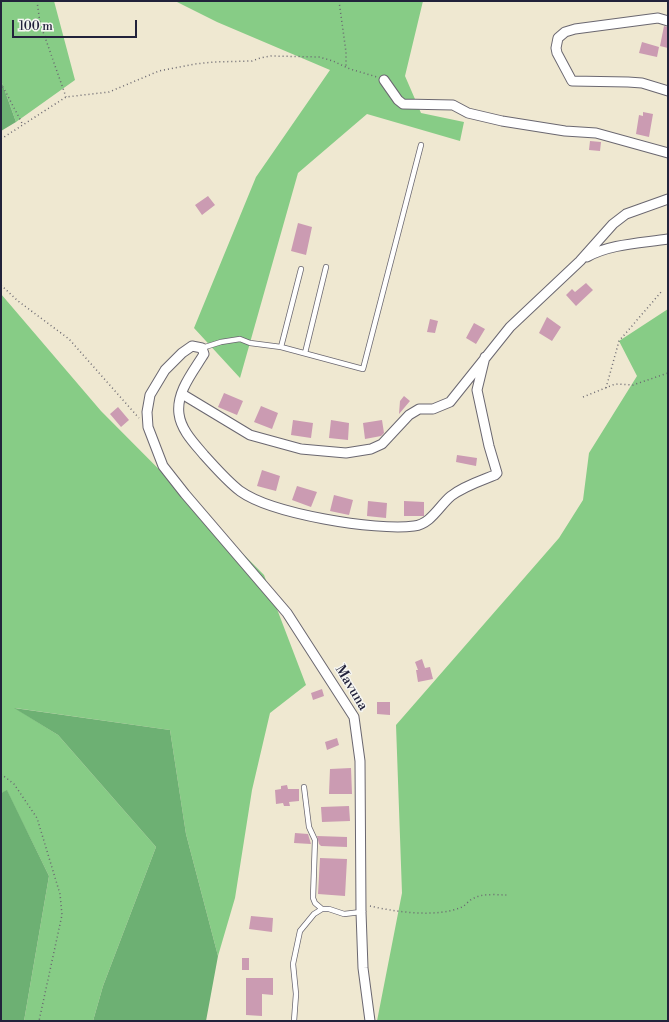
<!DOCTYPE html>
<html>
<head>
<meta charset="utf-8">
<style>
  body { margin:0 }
  #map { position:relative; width:669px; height:1022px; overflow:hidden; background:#efe8d1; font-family:"Libre Bodoni",serif }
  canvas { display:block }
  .frame { position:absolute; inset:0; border:2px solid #22223b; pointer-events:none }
  .scale { position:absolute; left:12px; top:20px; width:125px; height:18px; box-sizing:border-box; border:2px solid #22223b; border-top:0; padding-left:5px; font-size:12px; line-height:14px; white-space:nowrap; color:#22223b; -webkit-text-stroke:3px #f6f6f2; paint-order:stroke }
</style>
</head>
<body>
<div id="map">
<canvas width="669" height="1022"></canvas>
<div class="frame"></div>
<div class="scale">100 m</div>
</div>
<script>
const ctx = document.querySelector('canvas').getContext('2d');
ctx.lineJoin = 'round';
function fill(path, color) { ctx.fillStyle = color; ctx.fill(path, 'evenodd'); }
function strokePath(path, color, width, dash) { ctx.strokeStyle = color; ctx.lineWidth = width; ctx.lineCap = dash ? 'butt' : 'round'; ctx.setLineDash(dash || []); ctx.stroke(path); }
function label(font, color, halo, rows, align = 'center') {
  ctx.font = font + ' "Libre Bodoni",serif'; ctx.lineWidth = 3; ctx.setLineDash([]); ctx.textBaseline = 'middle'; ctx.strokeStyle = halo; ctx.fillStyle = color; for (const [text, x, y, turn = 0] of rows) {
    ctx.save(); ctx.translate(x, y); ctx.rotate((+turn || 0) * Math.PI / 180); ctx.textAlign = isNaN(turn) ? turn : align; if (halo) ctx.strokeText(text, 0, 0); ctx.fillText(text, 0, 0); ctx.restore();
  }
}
fill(new Path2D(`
  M 1,1 L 54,1 L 75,80 L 16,122 L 1,80 Z
  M 175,1 L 423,1 L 405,76 L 421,113 L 464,122 L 460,141 L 367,114 L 298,173 L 240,378 L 194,328 L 256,177 L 330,70 L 217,22 Z
  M 1,294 L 101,411 L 264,575 L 306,685 L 270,713 L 252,790 L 235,898 L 218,956 L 186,834 L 170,730 L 15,708 L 58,735 L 156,847 L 103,986 L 93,1021 L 24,1021 L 49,876 L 7,791 L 1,793 Z
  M 668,309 L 668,1021 L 377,1021 L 402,893 L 396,725 L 559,538 L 583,500 L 589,453 L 637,376 L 619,341 Z`), '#87cc86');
fill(new Path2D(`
  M 1,80 L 16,122 L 1,131 Z
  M 14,708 L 170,730 L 186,834 L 218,956 L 206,1021 L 93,1021 L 103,986 L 156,847 L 58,735 Z
  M 7,790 L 49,876 L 24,1021 L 1,1021 L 1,793 Z`), '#6db073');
fill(new Path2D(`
  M 664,26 L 668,27 L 668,48 L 660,46 Z
  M 642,42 L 659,47 L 657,57 L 639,53 Z
  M 643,112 L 653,114 L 649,137 L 636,134 L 639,115 L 643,116 Z
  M 590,141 L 601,142 L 600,151 L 589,150 Z
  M 208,196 L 215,205 L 202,215 L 195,205 Z
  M 298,223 L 312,227 L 306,255 L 291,251 Z
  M 586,283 L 593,290 L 576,306 L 566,295 L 572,289 L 575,292 Z
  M 547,317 L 561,327 L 552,341 L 539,333 Z
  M 430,319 L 438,321 L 435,333 L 427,332 Z
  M 474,323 L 485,329 L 476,344 L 466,338 Z
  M 224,393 L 243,401 L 237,415 L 218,407 Z
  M 404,396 L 410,401 L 399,414 L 400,401 Z
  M 261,406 L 278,413 L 272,429 L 254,422 Z
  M 118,407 L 129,420 L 121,427 L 110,414 Z
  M 293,420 L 313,423 L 311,438 L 291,435 Z
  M 331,420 L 349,423 L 348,440 L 329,438 Z
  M 382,420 L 384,433 L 381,436 L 365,439 L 363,423 Z
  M 457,455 L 477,458 L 476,466 L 456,462 Z
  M 262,470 L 280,476 L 276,491 L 257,486 Z
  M 297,486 L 317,492 L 311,507 L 292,500 Z
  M 334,495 L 353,500 L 349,515 L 330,511 Z
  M 368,501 L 387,503 L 386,518 L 367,516 Z
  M 404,501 L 424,502 L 424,516 L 404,516 Z
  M 422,659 L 425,668 L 430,667 L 433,679 L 418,682 L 416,670 L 418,670 L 415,662 Z
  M 322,689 L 324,696 L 313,700 L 311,693 Z
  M 377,702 L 390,702 L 390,715 L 377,714 Z
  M 337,738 L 339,745 L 327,750 L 325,742 Z
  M 351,768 L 352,794 L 329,794 L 330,769 Z
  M 287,785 L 288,789 L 299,789 L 299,801 L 289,802 L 290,806 L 284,806 L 283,803 L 276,804 L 275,790 L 281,789 L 281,786 Z
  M 349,806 L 350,821 L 322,822 L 321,807 Z
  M 295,833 L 308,834 L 311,844 L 294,843 Z
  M 317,836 L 347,837 L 347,847 L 321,846 L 319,844 Z
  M 320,858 L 347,859 L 345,896 L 318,894 Z
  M 251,916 L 273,918 L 272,932 L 249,929 Z
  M 242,958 L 249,958 L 249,970 L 242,970 Z
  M 246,978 L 273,978 L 273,995 L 262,994 L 262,1016 L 246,1015 Z`), '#cb9bb2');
const service = new Path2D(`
  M 281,347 L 363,369 L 421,145
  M 202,348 L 221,342 L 240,339 L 250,343 L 281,347 L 301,269
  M 305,353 L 326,267
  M 304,787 L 309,827 L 315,840 L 313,898 L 315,903 L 322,909
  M 294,1021 L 296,994 L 293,964 L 300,931 L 314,914 L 322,909 L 329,909 L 344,914 L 361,912`);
const minor = new Path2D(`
  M 668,21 L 658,18 L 575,29 L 565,32 L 558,38 L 556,48 L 557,53 L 572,81 L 628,82 L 642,83 L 668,91
  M 384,80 L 398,100 L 403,104 L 453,105 L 468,113 L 502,121 L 565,131 L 596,133 L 668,153
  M 587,257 C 609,244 643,243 668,239
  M 182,394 L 250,435 L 301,449 L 346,453 L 371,449 L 382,444 L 409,415 L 419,409 L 433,409 L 450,402 L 510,327 L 580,261 L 613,224 L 626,214 L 668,199
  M 370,1021 L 363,968 L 361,912 L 360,761 L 354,717 L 287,613 L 185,494 L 163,466 L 148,427 L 147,412 L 150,395 L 165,370 L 182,353 L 192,346 L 202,348 L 204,354 C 193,372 176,392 179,414 C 181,430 194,443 204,455 C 215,467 227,481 240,491 C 272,514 375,531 414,526 C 431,524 439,506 451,496 C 464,486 480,481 495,475 L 497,473 L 489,446 L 477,390 L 485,357`);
strokePath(service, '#6a6770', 6);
strokePath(minor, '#6a6770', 11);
strokePath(new Path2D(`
  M 37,1 L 40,23 L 66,97
  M 339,1 L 346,52 L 346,67
  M 1,83 L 23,125
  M 1,139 L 66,97 L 109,92 L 159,71 L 195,64 L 214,62 L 252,61 L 260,58 L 271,56 L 319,57 L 333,61 L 350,69 L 377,77
  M 1,285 L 18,301 L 69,339 L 139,418
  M 606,388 L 619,341 L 662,291
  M 583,397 L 615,384 L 633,385 L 668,373
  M 1,774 L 14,784 L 37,818 L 60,894 L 62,915 L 39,1021
  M 370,906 C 396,912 437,918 462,907 C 466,905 469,900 474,898 C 484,893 497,895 507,895`), '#6a6770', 1.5, [1, 3]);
strokePath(service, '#fff', 4.5);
strokePath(minor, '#fff', 9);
label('14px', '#22223b', '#f6f6f2', [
  ["Mavuna",351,688,59]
]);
</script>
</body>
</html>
